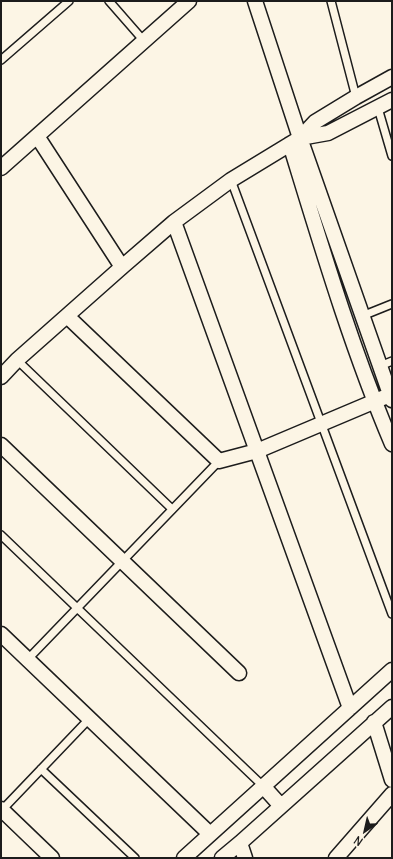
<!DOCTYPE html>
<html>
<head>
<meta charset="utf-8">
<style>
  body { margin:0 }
  #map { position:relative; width:393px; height:859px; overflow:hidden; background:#fcf5e5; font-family:Delius,sans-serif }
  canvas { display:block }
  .frame { position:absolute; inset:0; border:2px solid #1c1c1c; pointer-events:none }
  .north { position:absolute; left:345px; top:811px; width:40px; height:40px; -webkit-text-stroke:3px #fcf5e5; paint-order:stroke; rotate:214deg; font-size:11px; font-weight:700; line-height:16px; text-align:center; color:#1c1c1c }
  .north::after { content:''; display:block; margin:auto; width:14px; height:18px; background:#1c1c1c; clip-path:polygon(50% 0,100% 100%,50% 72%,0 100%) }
</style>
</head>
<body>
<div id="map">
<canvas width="393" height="859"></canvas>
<div class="frame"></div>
<div class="north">N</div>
</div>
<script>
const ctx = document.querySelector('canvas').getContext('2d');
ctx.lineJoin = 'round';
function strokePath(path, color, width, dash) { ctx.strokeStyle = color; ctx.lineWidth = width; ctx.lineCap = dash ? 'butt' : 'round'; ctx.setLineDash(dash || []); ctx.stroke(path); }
const lane = new Path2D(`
  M 109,1 L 144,41
  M 331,1 L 356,97
  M 1,60 L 69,1
  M 378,108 L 392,156
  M 231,180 L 392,614
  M 362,316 L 392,304
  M 17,360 L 172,509
  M 380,366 L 392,361
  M 1,535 L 263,786
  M 28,659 L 219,461
  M 41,769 L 135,858
  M 2,810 L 90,718`);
const street = new Path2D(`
  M 255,1 L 300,138 L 392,400
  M 37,136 L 122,267
  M 300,138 L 328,133 L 392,100
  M 290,144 C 321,245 351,347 392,444
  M 1,168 L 189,1
  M 174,222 L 350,708
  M 67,316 L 219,461 L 257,451 L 392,394
  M 1,377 L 17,360 L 122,267 L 174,222 L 231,180 L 300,138 L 315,122 L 356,97 L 392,77
  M 1,445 L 239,673
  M 1,634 L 210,834
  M 374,722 L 392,780
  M 263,786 L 281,806
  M 1,809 L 52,858
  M 240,843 L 245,858
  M 184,858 L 392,670
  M 222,858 L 240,843 L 392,707
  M 336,858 L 392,794`);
strokePath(lane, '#1c1c1c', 10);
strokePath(street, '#1c1c1c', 17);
strokePath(lane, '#fcf5e5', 7);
strokePath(street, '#fcf5e5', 14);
</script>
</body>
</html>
